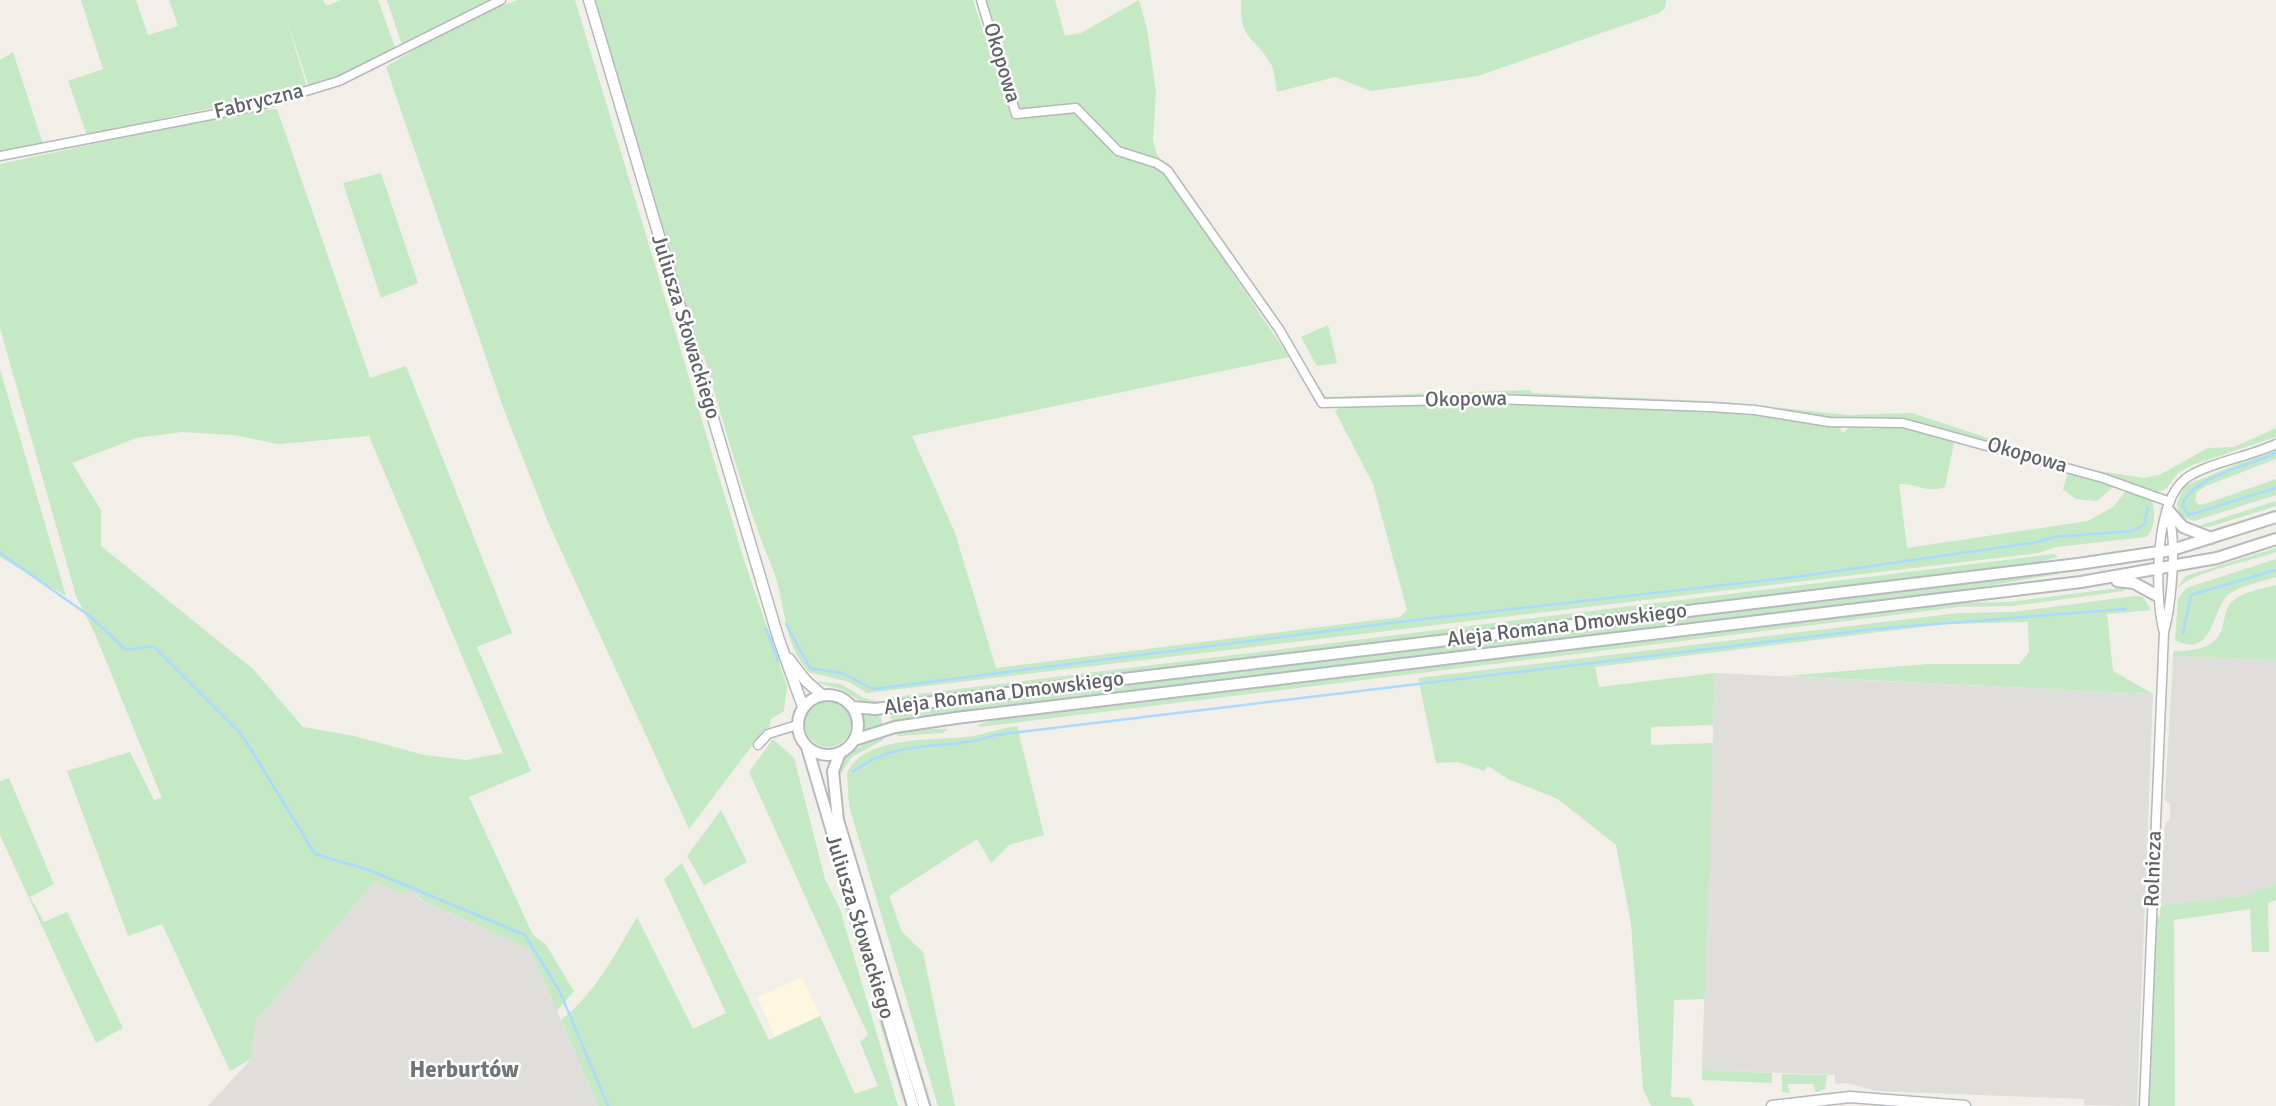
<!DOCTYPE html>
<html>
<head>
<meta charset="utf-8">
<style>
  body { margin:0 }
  canvas { display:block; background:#f1efe8 }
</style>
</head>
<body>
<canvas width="2276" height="1106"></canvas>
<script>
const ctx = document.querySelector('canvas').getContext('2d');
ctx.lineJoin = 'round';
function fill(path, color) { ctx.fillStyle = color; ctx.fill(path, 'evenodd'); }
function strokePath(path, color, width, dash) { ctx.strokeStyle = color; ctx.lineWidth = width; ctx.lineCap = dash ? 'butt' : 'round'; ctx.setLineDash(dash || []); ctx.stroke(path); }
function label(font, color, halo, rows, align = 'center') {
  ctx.font = font + ' Signika,sans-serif'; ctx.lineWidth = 5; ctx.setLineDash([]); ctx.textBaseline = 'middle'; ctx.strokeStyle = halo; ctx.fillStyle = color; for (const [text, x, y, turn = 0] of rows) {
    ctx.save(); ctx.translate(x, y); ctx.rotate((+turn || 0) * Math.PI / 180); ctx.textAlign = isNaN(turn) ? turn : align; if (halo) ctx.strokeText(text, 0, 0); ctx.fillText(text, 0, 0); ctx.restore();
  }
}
fill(new Path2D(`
  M 802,977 L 820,1016 L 775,1036 L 757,997 Z`), '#fef7e0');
fill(new Path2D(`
  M 2173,656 L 2276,660 L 2276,884 L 2244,896 L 2160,905 L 2165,824 L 2170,818 L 2170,804 L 2165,800 Z
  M 1715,673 L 2153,694 L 2137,1106 L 2084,1105 L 2084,1099 L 1876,1091 L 1847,1083 L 1835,1084 L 1835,1075 L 1702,1070 Z
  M 375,881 L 402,894 L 411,888 L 420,900 L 530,949 L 598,1106 L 208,1106 L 251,1059 L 255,1022 Z`), '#e0deda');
fill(new Path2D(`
  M 81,0 L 136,0 L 148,35 L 178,26 L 169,0 L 323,0 L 326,6 L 341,0 L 378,0 L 395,47 L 394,51 L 346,75 L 309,87 L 284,12 L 307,87 L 87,135 L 68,81 L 103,69 Z
  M 387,0 L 493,0 L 406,44 L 401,42 Z
  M 518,0 L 575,0 L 745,563 L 787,686 L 784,711 L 771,719 L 769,727 L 763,731 L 689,829 L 548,522 L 504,410 L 386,67 C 427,42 472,15 518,0 Z
  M 595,0 L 973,0 L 1010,112 L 1020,118 L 1047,113 L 1018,110 L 985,0 L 1055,0 L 1065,36 L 1081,33 L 1139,0 L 1147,29 L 1156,92 L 1153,140 L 1157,155 L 1190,196 L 1184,201 L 1289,357 L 912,436 L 955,533 L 996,668 L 1400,617 L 1407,610 L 1373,484 L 1335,411 L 1341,406 C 1509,402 1677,402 1843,425 L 1840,431 L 1844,432 C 1862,412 1930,433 1955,438 L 1945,487 C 1928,494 1916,483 1899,484 L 1907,548 L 2088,521 L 2113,507 L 2126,491 L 2152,501 C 2155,511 2156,529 2146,537 L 2056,547 L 2039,553 L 867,693 L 849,682 L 809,672 C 781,641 787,603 772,567 C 744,500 725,427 704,356 L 700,354 Z
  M 1241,0 L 1666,0 L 1665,8 L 1659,13 L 1478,76 L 1371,91 L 1335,77 L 1277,92 C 1275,84 1275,71 1271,64 C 1254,36 1239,40 1241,0 Z
  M 13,52 L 43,144 L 0,152 L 0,60 Z
  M 277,109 L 370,378 L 406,366 L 512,633 L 477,647 L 531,771 L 469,797 L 533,935 L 546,945 L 574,991 L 557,1011 L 530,949 L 423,901 L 411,889 L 402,894 L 375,881 L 255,1022 L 251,1059 L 230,1071 L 162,924 L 128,936 L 67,771 L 130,752 L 154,800 L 162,798 L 95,634 L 76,596 L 0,328 L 0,164 L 248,111 ZM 182,432 L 234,435 L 278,444 L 369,436 L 503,753 L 466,760 L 424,755 L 354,736 L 303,727 L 253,669 L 101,546 L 101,510 L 72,463 L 136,438 Z
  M 381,173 L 418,283 L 381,298 L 343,183 Z
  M 1328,325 L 1337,363 L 1317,366 L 1301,337 Z
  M 1299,355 L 1326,397 L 1530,390 L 1532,393 L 1725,402 L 1848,415 L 1912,413 L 2048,458 L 2092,470 L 2144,478 L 2159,475 L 2208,448 L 2234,447 L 2276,428 L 2276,437 L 2192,465 L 2178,473 L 2166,489 L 2154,493 L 1981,439 L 1899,419 L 1840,420 L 1531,398 L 1330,403 L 1322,398 Z
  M 0,369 L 66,596 L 0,557 Z
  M 2276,448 L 2276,459 L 2206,486 L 2197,492 L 2195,500 L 2199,505 L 2208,503 L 2276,479 L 2276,495 L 2194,521 L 2180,516 L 2177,504 L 2184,486 Z
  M 2068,472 L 2114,486 L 2097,501 L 2076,499 L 2063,489 Z
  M 2276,501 L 2276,506 L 2209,527 L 2195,527 Z
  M 2276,548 L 2276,552 C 2246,563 2199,569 2176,589 L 2186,576 Z
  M 2054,554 L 2058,557 L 2032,564 L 889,701 L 893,697 Z
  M 2276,559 L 2276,577 C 2261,582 2242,585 2229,594 C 2212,606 2214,661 2175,640 L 2178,599 L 2186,588 Z
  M 2123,563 L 1945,593 L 892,721 L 891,713 Z
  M 2276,585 L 2276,660 L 2173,656 L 2174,651 C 2194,651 2218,649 2223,625 C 2225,617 2225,610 2230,604 C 2240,592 2262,589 2276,585 Z
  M 2127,587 L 2124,591 L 2013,606 L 1959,607 L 980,727 L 977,725 L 1002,718 L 1953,603 L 2008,602 Z
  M 2135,596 L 2143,597 L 2151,610 L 2107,614 L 2113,671 L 2153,694 L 1786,676 L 1928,664 L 2019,664 L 2029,652 L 2028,622 L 1945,624 L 1595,667 L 1599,687 L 1715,673 L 1713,725 L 1651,727 L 1651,745 L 1713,743 L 1705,999 L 1674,1000 L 1671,1097 L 1690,1098 L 1694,1106 L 1651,1106 L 1643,1089 L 1631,924 L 1616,845 L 1558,799 L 1508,779 L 1488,766 L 1484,771 L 1458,762 L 1436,763 L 1418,678 L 1959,613 L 2013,612 Z
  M 812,681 L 841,684 L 862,697 L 879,702 L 862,702 L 843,690 Z
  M805 724a23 23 0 1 1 46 0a23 23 0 1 1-46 0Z
  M 880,714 L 882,724 L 864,731 L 864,716 Z
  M 1017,726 L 1044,835 L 1009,845 L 991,863 L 977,839 L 889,896 L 902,932 L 923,952 L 955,1106 L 938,1106 L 849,806 L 847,773 C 864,734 940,741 974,736 C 988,733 1002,728 1017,726 Z
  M 916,729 L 948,729 L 943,733 L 898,736 L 895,732 Z
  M 885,735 L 883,740 L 852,757 L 838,778 C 840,753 864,743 885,735 Z
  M 773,739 L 794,758 L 825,879 L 840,909 L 898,1106 L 598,1106 L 561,1020 C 594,995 616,953 637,917 L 693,1029 L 726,1013 L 664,879 L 682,863 L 769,1040 L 820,1016 L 855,1094 L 878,1086 L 860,1042 L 868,1035 L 749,772 Z
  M 9,778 L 54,884 L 30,897 L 44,922 L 67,912 L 123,1028 L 96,1043 L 0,835 L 0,781 Z
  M 721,810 L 747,862 L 704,885 L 687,856 Z
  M 856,856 L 932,1106 L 930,1106 Z
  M 2276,884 L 2276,900 L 2268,903 L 2269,952 L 2252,952 L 2250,909 L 2174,920 L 2175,1106 L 2149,1106 L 2156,918 L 2160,916 L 2160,905 L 2244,896 Z
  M 844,905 L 847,907 L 907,1106 L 905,1106 Z
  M 1702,1070 L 1772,1073 L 1772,1083 L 1702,1080 Z
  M 1782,1074 L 1827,1075 L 1825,1089 L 1816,1092 L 1813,1084 L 1787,1084 L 1790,1093 L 1782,1092 Z`), '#c5e8c5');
strokePath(new Path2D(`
  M 2276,453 C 2253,464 2183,480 2183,507 L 2189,515 L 2276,488
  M 0,553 L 91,617 L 126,650 L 153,646 L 242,735 L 315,854 L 369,870 L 525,935 L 560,992 L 608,1106
  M 786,624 L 810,668 L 842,673 L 873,689 L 1407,621 L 1795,577 L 2038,542 L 2054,537 L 2133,531 L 2144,525 L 2148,507
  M 766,628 L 778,661
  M 2183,633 L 2191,595 L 2276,570
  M 853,772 C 899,736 944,753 995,735 L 1874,629 L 2125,609`), '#aadaff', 2.5);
const minor = new Path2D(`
  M 981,0 L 1016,114 L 1076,108 L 1118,151 L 1156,163 L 1167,170 L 1279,329 L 1322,403 L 1495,399 L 1710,407 L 1755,410 L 1829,422 L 1903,423 L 2103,478 L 2170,502
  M 0,156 L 257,106 L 339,81 L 501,0
  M 2163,629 C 2155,594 2154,504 2185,479 C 2204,464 2251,456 2276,444
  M 758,745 L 768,734 L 797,725
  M 2144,1106 L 2164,632 C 2171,607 2178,539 2168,515`);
const tertiary = new Path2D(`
  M 589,0 L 778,637 L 803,707
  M 789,659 L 806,681 L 822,695
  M 1772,1106 L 1850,1097 L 1965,1106`);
const secondary = new Path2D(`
  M 2168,510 L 2183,527 L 2211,538
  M 2117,581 L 2134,583 L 2156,595
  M798 725a30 30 0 1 1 60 0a30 30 0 1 1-60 0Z
  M 853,707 L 875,709 L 2078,564 L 2172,550 L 2276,517
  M 854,740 L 895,727 L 956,718 L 2081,582 L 2217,558 L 2276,539
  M 807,747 L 913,1106
  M 840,753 L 833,771 L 838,820 L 924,1106`);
strokePath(minor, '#b5b8bc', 11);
strokePath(tertiary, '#b5b8bc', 13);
strokePath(secondary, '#b6babf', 14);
strokePath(minor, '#fff', 8);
strokePath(tertiary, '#fff', 10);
strokePath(secondary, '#fff', 10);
label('21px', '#5f6368', '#fff', [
  ["Okopowa",1001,63,73],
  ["Fabryczna",259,102,-14],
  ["Juliusza Słowackiego",685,327,73],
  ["Okopowa",1466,400,-1],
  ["Okopowa",2027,456,16],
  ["Aleja Romana Dmowskiego",1567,626,-7],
  ["Aleja Romana Dmowskiego",1004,694,-7],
  ["Rolnicza",2154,869,-88],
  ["Juliusza Słowackiego",859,927,73]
]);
label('bold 23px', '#70757a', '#fff', [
  ["Herburtów",464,1071]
]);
</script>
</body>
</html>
